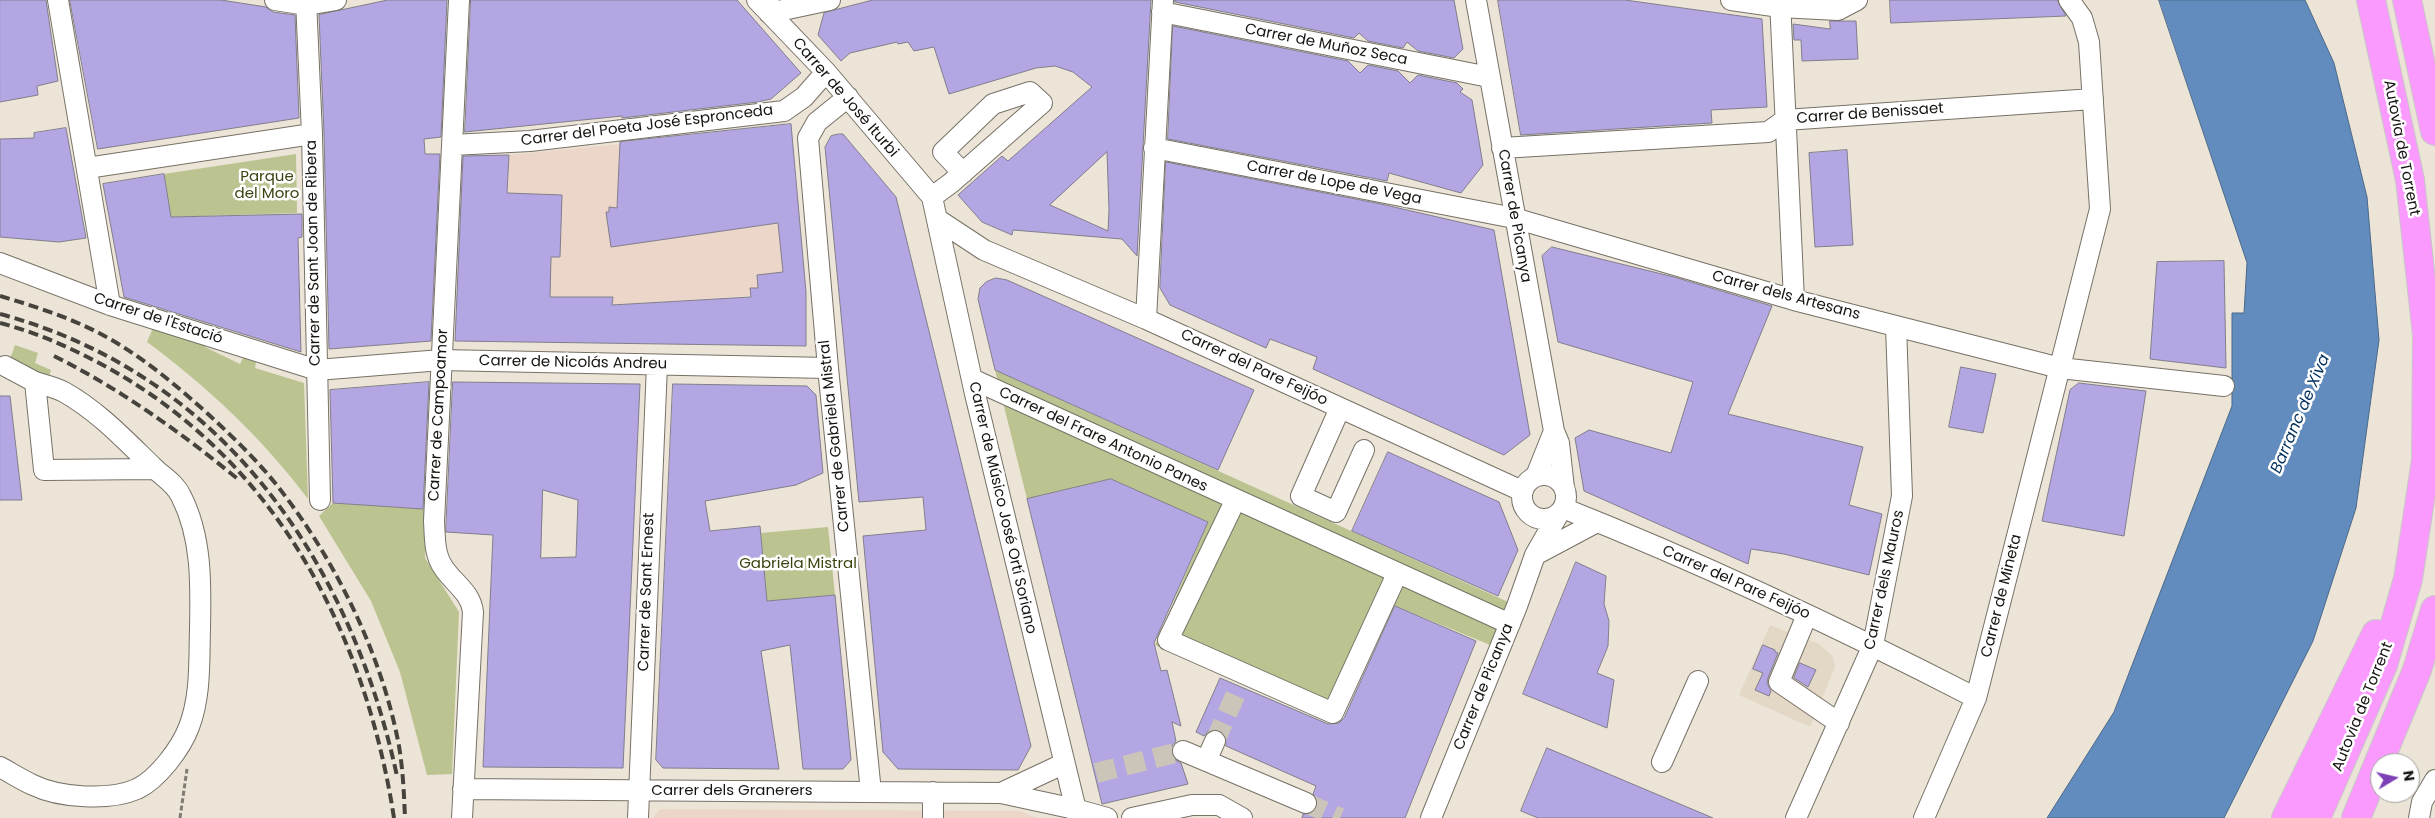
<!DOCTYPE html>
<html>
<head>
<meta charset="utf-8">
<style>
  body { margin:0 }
  #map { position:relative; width:2435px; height:818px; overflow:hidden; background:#ebe4d7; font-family:Poppins,sans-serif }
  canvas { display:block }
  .north { position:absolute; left:2370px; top:753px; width:50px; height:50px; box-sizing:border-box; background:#fff; border:1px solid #a2a19f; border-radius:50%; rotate:81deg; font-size:14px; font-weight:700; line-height:20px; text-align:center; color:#161410 }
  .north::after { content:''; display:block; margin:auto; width:18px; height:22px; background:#7e40b6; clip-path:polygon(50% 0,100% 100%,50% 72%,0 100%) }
</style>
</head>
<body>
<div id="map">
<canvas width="2435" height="818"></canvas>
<div class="north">N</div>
</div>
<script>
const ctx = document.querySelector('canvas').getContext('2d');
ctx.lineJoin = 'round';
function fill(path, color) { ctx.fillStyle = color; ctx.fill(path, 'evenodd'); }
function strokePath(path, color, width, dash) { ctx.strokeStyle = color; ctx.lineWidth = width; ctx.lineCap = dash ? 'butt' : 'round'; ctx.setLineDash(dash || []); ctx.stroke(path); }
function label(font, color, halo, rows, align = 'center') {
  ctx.font = font + ' Poppins,sans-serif'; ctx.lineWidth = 5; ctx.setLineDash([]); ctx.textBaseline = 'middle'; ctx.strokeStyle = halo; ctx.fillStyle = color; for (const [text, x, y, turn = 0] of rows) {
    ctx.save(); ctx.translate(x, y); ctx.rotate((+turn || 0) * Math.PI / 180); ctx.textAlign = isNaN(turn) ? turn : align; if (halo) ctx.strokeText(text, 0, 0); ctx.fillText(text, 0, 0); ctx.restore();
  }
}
fill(new Path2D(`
  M 1770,625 L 1819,644 L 1833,657 L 1835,667 L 1810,727 L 1739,695 Z`), '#e3d8c5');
fill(new Path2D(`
  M 620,144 L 616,225 L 798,198 L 806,292 L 612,305 L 612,297 L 550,298 L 550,275 L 505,280 L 509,155 Z
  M 660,809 L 1020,811 L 1037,818 L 653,818 Z`), '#ecd6c9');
fill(new Path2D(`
  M 296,154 L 297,213 L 171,217 L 164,174 Z
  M 153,328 L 206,343 L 205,347 L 240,364 L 243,358 L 256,362 L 255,368 L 304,383 L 308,499 C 263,439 207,386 147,342 Z
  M 15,345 L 38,353 L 35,363 L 51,370 L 48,380 L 9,362 Z
  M 995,370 L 1517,606 L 1500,649 L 1388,603 L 1335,721 L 1263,689 L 1155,645 L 1208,522 L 1111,479 L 1027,499 Z
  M 333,503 L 426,509 L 425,558 L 459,612 L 452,774 L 427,775 L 400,672 L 371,601 L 319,516 Z
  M 828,527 L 835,595 L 767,601 L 761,533 Z`), '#bbc390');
const water = new Path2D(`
  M 2159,0 L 2305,0 L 2334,63 L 2367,197 L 2379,340 L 2356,508 L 2313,641 L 2224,818 L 2047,818 L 2114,712 L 2232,406 L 2232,313 L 2244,313 L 2247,263 Z`);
fill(water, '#628cbd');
strokePath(water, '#4b6889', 1);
const building = new Path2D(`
  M 0,0 L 46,0 L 58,81 L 37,86 L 38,95 L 0,102 Z
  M 70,0 L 221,0 L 266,7 L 273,12 L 295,15 L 299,118 L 98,149 Z
  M 388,0 L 447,0 L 441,137 L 424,139 L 425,154 L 440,154 L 431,341 L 329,349 L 324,134 L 319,15 Z
  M 471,0 L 737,0 L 801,73 L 771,99 L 758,102 L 622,118 L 622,116 L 465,132 Z
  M 873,0 L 1151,0 L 1137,256 L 1122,239 L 1013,230 L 1012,235 L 982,222 L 958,195 L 1002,156 L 1008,161 L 1092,87 L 1073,72 L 1055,66 L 1036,68 L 949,94 L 934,47 L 914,51 L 908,42 L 898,44 L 897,42 L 850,53 L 841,61 L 818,35 L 824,13 ZM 1107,152 L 1109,210 L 1108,231 L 1050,205 Z
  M 1175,0 L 1454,0 L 1463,49 L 1454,58 L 1418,51 L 1407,42 L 1403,48 L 1368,41 L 1359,33 L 1354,38 L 1175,2 Z
  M 1498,0 L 1625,0 L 1762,19 L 1767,107 L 1711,110 L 1712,123 L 1521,135 Z
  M 1890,0 L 2057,0 L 2066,16 L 1891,23 Z
  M 1830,21 L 1856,21 L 1858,59 L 1802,61 L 1801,40 L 1794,40 L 1793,24 L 1830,29 Z
  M 1173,26 L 1348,61 L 1360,73 L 1368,65 L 1398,71 L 1410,83 L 1418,75 L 1457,83 L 1463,89 L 1460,92 L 1472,100 L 1483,165 L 1461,193 L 1389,173 L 1387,181 L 1168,139 Z
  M 791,124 L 806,292 L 806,346 L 455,341 L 463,156 L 509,155 L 507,193 L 562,195 L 560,257 L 551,257 L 550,297 L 613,297 L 612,305 L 751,297 L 750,288 L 758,288 L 757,275 L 783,272 L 778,223 L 611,247 L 606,212 L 609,212 L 609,207 L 617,208 L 620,142 Z
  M 66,128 L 86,238 L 59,242 L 0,237 L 0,139 L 34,138 L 34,133 Z
  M 839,134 L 843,134 L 896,197 L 1031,746 L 1018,770 L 898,769 L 883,752 L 863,536 L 926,530 L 923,497 L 859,502 L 825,147 L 831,136 Z
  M 1847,150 L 1853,245 L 1815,247 L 1809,153 Z
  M 1166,162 L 1381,204 L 1494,230 L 1530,435 L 1504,455 L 1313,369 L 1317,357 L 1270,339 L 1266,348 L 1170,305 L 1160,288 Z
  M 164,174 L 171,217 L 302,214 L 302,237 L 298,238 L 301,352 L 124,297 L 103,184 Z
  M 1552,247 L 1674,277 L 1772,306 L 1728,414 L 1863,447 L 1849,505 L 1882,514 L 1869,575 L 1784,554 L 1751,549 L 1748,564 L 1584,491 L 1575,438 L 1589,430 L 1671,453 L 1693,382 L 1558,342 L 1542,256 Z
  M 2224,261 L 2226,368 L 2150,359 L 2157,262 Z
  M 996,278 L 1007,280 L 1254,390 L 1218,470 L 995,370 L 978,299 L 980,288 L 986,282 Z
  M 1961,367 L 1996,374 L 1983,433 L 1949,427 Z
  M 429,382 L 423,509 L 333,503 L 330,390 Z
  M 453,382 L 640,384 L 623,768 L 483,767 L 493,535 L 446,532 ZM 543,490 L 578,500 L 576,557 L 541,558 Z
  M 2079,383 L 2146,391 L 2124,536 L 2042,521 L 2070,390 Z
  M 673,384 L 807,386 L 816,395 L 823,473 L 796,485 L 705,501 L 710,531 L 760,526 L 767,601 L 835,595 L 851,760 L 843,769 L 803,769 L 790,645 L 761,651 L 779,769 L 663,768 L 656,760 Z
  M 0,396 L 10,396 L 22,500 L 0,500 Z
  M 1388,452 L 1499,502 L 1518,550 L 1498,596 L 1352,531 Z
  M 1111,479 L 1208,522 L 1154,643 L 1161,671 L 1167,670 L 1181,726 L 1172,722 L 1176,741 L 1172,746 L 1171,753 L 1174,759 L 1181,763 L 1188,784 L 1102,804 L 1027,499 Z
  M 1576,562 L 1606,576 L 1604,604 L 1609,621 L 1608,646 L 1597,673 L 1614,680 L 1607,728 L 1523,694 Z
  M 1395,606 L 1476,641 L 1405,818 L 1302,818 L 1303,814 L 1313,813 L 1317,808 L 1318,801 L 1313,794 L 1316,786 L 1226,746 L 1225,734 L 1219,730 L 1208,731 L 1204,736 L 1196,732 L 1220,678 L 1328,724 L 1339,723 L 1344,718 Z
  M 1763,645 L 1775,650 L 1775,652 L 1778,653 L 1768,678 L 1767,683 L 1771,691 L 1769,696 L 1755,690 L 1763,673 L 1753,669 Z
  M 1800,663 L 1816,670 L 1808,687 L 1794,678 Z
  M 1547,748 L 1713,818 L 1538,818 L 1521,811 Z`);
fill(building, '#b3a6e3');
strokePath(building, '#817e8b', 1);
strokePath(new Path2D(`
  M 1215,741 L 1239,687
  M 1096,773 L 1183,751
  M 1306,803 L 1340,818`), '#cbc5b9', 20, [20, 10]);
const minor = new Path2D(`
  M 58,0 L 110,305
  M 275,0 L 307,5 L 336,0
  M 306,0 L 312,134 L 320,500
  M 459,0 L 434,521 C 435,536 434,554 443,567 C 453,583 471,592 473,612 L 462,818
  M 757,0 L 826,72 L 932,197 L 975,394 L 1078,818
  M 1476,0 L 1554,431 L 1559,443 L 1564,488
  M 1731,0 L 1780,7 L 1838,10 L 1857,0
  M 1780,0 L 1794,300
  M 769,3 L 769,13 L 830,0
  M 1162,12 L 1489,77
  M 848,97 L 817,122 L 808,138 L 828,368 L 871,792
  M 452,145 L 530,141 L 784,111 L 804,97 L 826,72
  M 1154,148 L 1514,218 L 1794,300 L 2060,368 L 2224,386
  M 1502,148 L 1768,132 L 1785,120 L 2093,99
  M 87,168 L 312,134
  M 932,197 L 951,183 L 1042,103 L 1030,92 L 993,104 L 943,152 L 963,173
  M 937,219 L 984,250 L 1146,319 L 1522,491
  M 0,263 L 110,305 L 317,370 L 441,360 L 828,368
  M 1146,319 L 1163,0
  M 5,366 L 35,382
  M 972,379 L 1510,624
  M 1340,408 L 1301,496 L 1336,512 L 1364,450
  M1522 497a22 22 0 1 1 44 0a22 22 0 1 1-44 0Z
  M 1536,476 L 1554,431
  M 1235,501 L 1168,640 L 1333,713 L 1397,574
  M 1563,508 C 1704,564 1842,629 1976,698
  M 1535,555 L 1597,522
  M 1807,615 L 1779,682 L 1839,723
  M 1183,751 L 1306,803
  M 1206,761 L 1215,741
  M 1662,762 L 1698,681
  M 0,767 C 11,773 22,780 33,785 C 60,798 109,801 137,789 C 158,779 181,748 189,727 C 201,696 199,661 200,629 C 201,584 202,537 181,496 C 175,483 163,477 153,467 C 125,440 98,411 64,392 C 55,387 44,385 35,382 L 44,470 L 154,469
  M 463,789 L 1001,793 L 1075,809 L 1107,818
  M 933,792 L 933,818
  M 1001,793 L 1063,764
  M 638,818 L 657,365
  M 1132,818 L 1192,805 L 1219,805 L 1242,818
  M 1431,818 L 1517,606 L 1535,555 L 1559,513
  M 1796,818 L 1873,645 L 1902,496 L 1896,326
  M 1924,818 L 1976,698 L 2100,209 L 2089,42 L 2082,18 L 2069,0
  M 2419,818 L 2422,802 L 2435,780`);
const highway = new Path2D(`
  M 2407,0 L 2435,131
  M 2286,818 L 2376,634
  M 2316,818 L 2383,665 L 2408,579 L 2426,460 L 2427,335 L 2410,180 L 2371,0
  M 2356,818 L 2417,670 L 2435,610`);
strokePath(minor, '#777166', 22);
strokePath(highway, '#c7c7c6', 30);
strokePath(new Path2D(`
  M 180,818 L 187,769`), '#7f7a72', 3, [5, 2.5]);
strokePath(minor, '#fff', 20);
strokePath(highway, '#fa9aff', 28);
strokePath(new Path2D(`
  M 0,296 C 34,306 68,317 99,333 C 139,354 175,384 208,414 C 233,437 258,461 279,488 C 336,561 382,655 399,746 C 403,770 404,794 405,818
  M 0,314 C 222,374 350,560 397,776
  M 0,323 C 35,332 69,347 101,364 C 274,457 365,630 394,818
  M 54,356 C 120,389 182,433 239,480`), '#46433d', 4, [10, 5]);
label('15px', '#161410', '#fff', [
  ["Carrer de Muñoz Seca",1326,45,11],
  ["Carrer de José Iturbi",845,98,49],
  ["Carrer de Benissaet",1870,114,-4],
  ["Carrer del Poeta José Espronceda",647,126,-7],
  ["Autovia de Torrent",2401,148,79],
  ["Carrer de Lope de Vega",1334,183,11],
  ["Carrer de Picanya",1514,216,80],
  ["Carrer de Sant Joan de Ribera",314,253,-91],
  ["Carrer dels Artesans",1786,296,15],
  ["Carrer de l'Estació",158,319,18],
  ["Carrer de Nicolás Andreu",573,363,1],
  ["Carrer del Pare Feijóo",1254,368,25],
  ["Carrer de Campoamor",439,415,-87],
  ["Carrer de Gabriela Mistral",835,436,-96],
  ["Carrer del Frare Antonio Panes",1103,440,25],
  ["Carrer de Músico José Ortí Soriano",1002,508,77],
  ["Carrer dels Mauros",1885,580,-78],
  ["Carrer del Pare Feijóo",1736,583,24],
  ["Carrer de Sant Ernest",647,592,-88],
  ["Carrer de Mineta",2002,596,-76],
  ["Carrer de Picanya",1484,687,-68],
  ["Autovia de Torrent",2363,707,-68],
  ["Carrer dels Granerers",732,791]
]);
label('15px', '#3c4210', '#fff', [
  ["Parque",267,177],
  ["del Moro",267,194],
  ["Gabriela Mistral",798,564]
]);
label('italic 16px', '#002f5d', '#fff', [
  ["Barranc de Xiva",2301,414,-67]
]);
</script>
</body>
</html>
